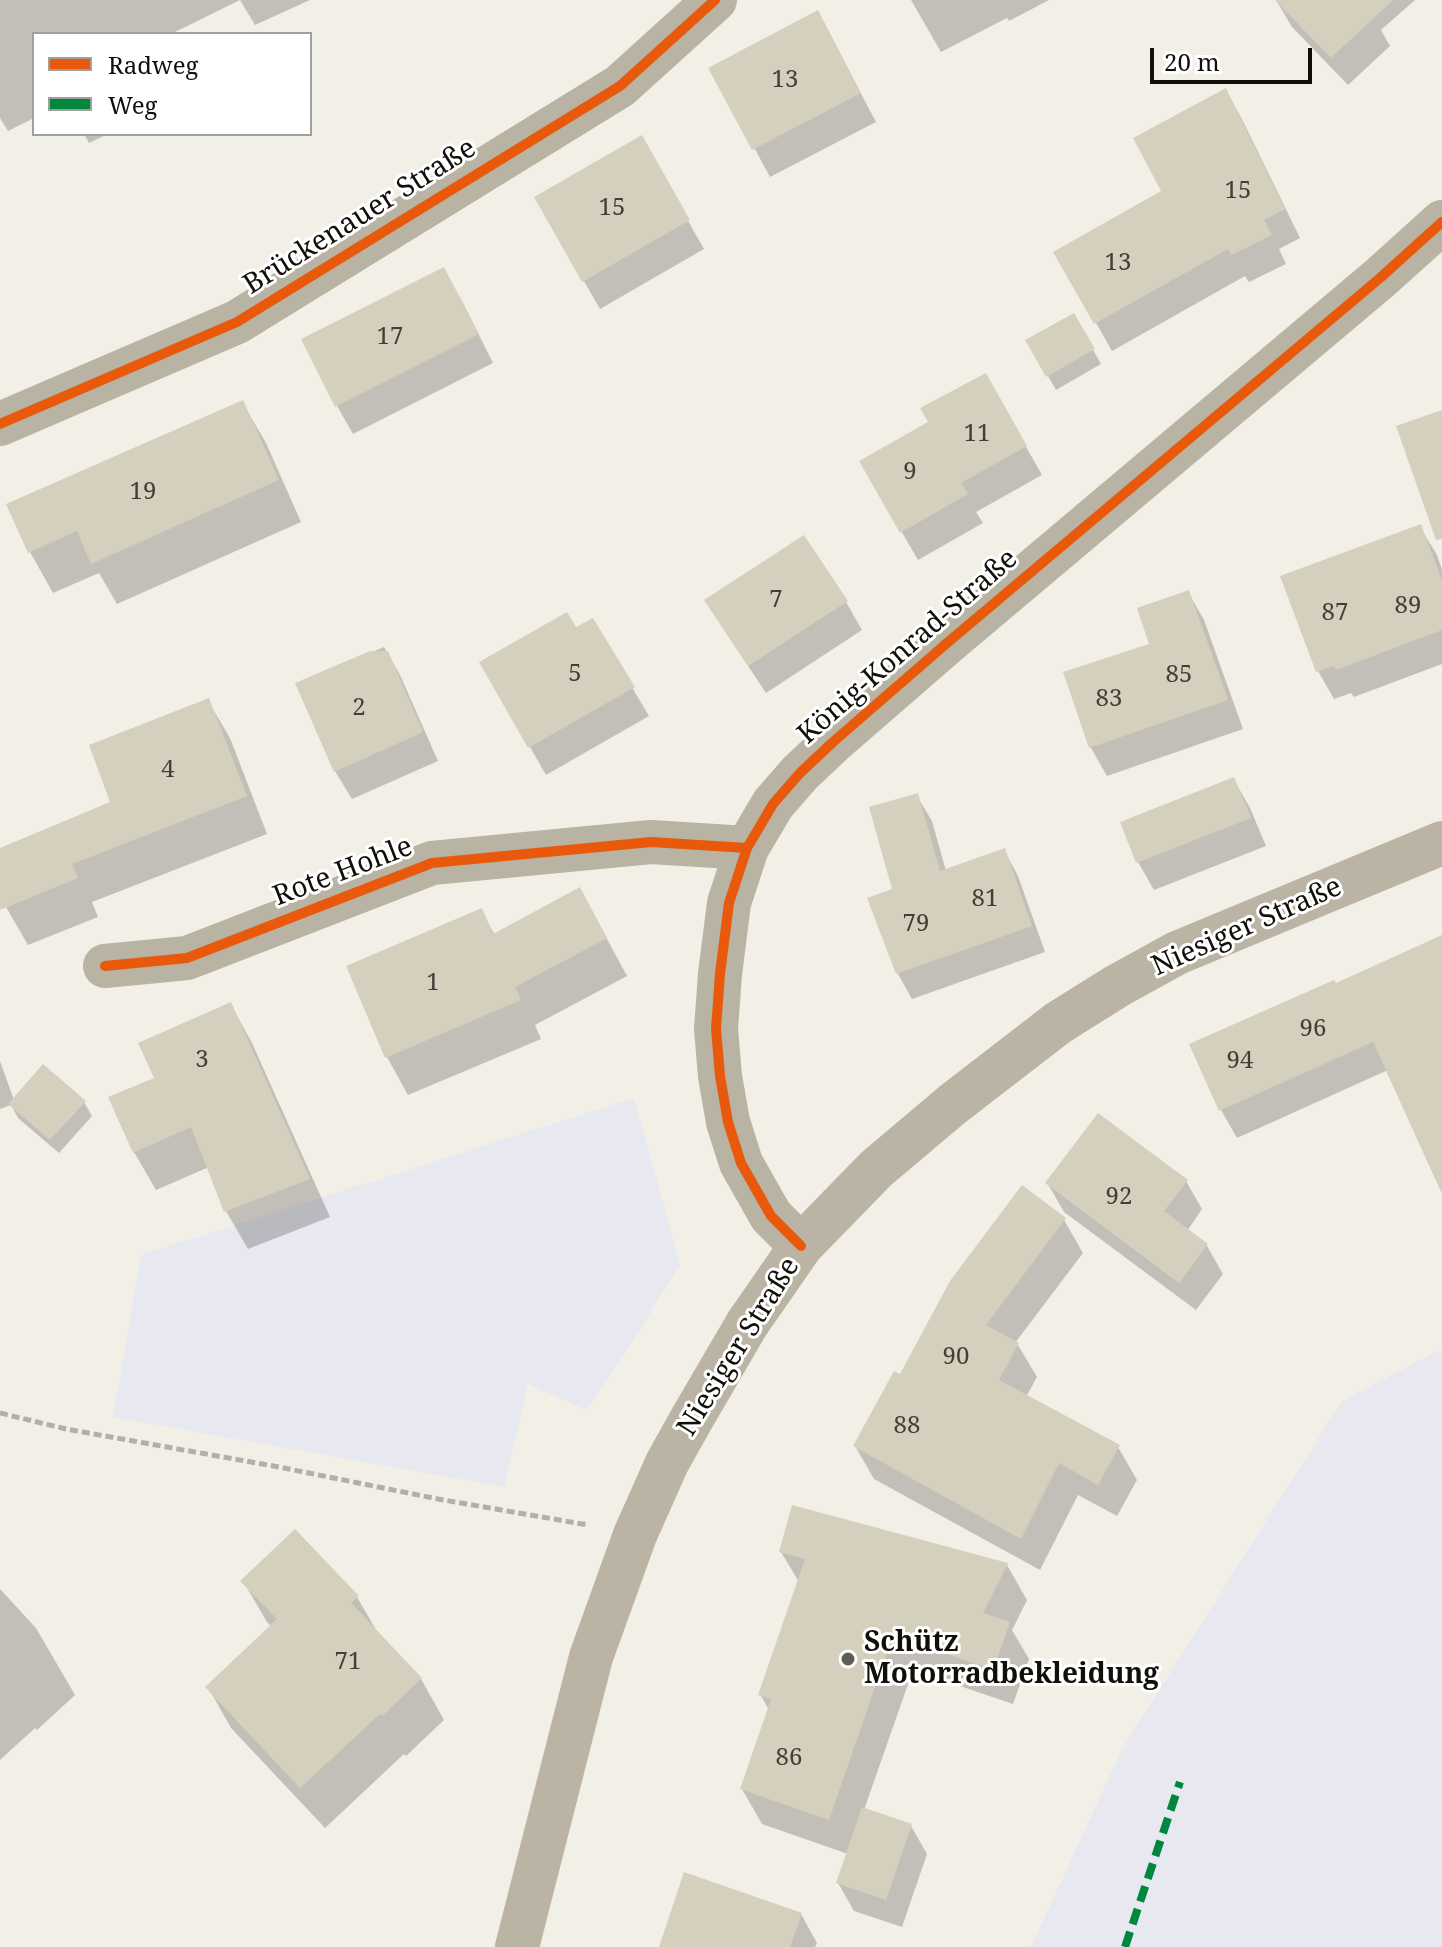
<!DOCTYPE html>
<html>
<head>
<meta charset="utf-8">
<style>
  body { margin:0 }
  #map { position:relative; width:1442px; height:1947px; overflow:hidden; background:#f2efe7; font-family:"Noto Serif",serif }
  canvas { display:block }
  .legend { position:absolute; left:32px; top:32px; width:280px; height:104px; box-sizing:border-box; background:#fff; border:2px solid #9f9f9d; margin:0; padding:10px 14px; list-style:none; font-size:24px; color:#100f0a }
  .legend li { display:flex; align-items:center; gap:16px; height:40px }
  .legend b { width:40px; border:2px solid #9f9f9d }
  .scale { position:absolute; left:1150px; top:48px; width:162px; height:36px; box-sizing:border-box; border:4px solid #100f0a; border-top:0; padding-left:10px; font-size:24px; line-height:28px; white-space:nowrap; color:#100f0a; -webkit-text-stroke:6px #fff; paint-order:stroke }
</style>
</head>
<body>
<div id="map">
<canvas width="1442" height="1947"></canvas>
<ul class="legend">
<li><b style="height:10px;background:#e8590c"></b>Radweg</li>
<li><b style="height:10px;background:#00873e"></b>Weg</li>
</ul>
<div class="scale">20 m</div>
</div>
<script>
const ctx = document.querySelector('canvas').getContext('2d');
ctx.lineJoin = 'round';
function fill(path, color) { ctx.fillStyle = color; ctx.fill(path, 'evenodd'); }
function strokePath(path, color, width, dash) { ctx.strokeStyle = color; ctx.lineWidth = width; ctx.lineCap = dash ? 'butt' : 'round'; ctx.setLineDash(dash || []); ctx.stroke(path); }
function label(font, color, halo, rows, align = 'center') {
  ctx.font = font + ' "Noto Serif",serif'; ctx.lineWidth = 6; ctx.setLineDash([]); ctx.textBaseline = 'middle'; ctx.strokeStyle = halo; ctx.fillStyle = color; for (const [text, x, y, turn = 0] of rows) {
    ctx.save(); ctx.translate(x, y); ctx.rotate((+turn || 0) * Math.PI / 180); ctx.textAlign = isNaN(turn) ? turn : align; if (halo) ctx.strokeText(text, 0, 0); ctx.fillText(text, 0, 0); ctx.restore();
  }
}
fill(new Path2D(`
  M 634,1098 L 680,1264 L 639,1331 L 586,1410 L 528,1384 L 504,1487 L 113,1417 L 141,1255 Z
  M 1442,1349 L 1442,1947 L 1031,1947 L 1122,1749 L 1342,1401 Z`), '#e8e8f0');
fill(new Path2D(`
  M 0,0 L 240,0 L 171,34 L 34,34 L 34,118 L 8,131 L 0,118 Z
  M 240,0 L 310,0 L 255,25 Z
  M 911,0 L 1049,0 L 1009,21 L 1007,18 L 941,52 Z
  M 1276,0 L 1415,0 L 1381,30 L 1390,46 L 1348,85 L 1292,27 Z
  M 833,41 L 876,122 L 770,177 L 711,68 Z
  M 1226,91 L 1242,119 L 1300,238 L 1279,249 L 1286,264 L 1249,282 L 1245,276 L 1112,351 L 1056,252 L 1163,192 Z
  M 84,134 L 108,134 L 89,143 Z
  M 641,138 L 704,249 L 600,309 L 536,198 Z
  M 460,297 L 493,363 L 353,434 L 337,406 Z
  M 1074,315 L 1101,364 L 1056,390 L 1028,341 Z
  M 985,375 L 1042,475 L 976,512 L 983,523 L 918,560 L 861,462 L 930,423 Z
  M 242,402 L 266,443 L 301,522 L 117,604 L 99,573 L 53,593 L 30,552 Z
  M 1420,527 L 1437,555 L 1442,570 L 1442,664 L 1354,697 L 1351,693 L 1334,699 L 1318,671 Z
  M 803,538 L 846,602 L 862,630 L 766,693 L 723,628 Z
  M 1188,592 L 1204,620 L 1243,729 L 1107,776 L 1091,748 L 1066,673 L 1152,645 Z
  M 592,620 L 649,716 L 546,775 L 482,663 L 575,630 Z
  M 384,647 L 400,675 L 438,761 L 352,799 L 335,771 L 298,684 Z
  M 208,701 L 230,738 L 267,834 L 92,902 L 98,917 L 28,945 L 6,907 L 0,892 L 0,850 L 113,803 Z
  M 1234,780 L 1250,808 L 1266,846 L 1154,890 L 1138,862 L 1122,823 Z
  M 917,796 L 932,821 L 946,871 L 1004,850 L 1018,876 L 1045,952 L 912,999 L 898,974 L 870,899 L 895,890 Z
  M 481,911 L 495,935 L 601,928 L 627,976 L 535,1025 L 541,1039 L 408,1095 L 387,1057 Z
  M 1442,937 L 1442,1173 L 1388,1070 L 1237,1138 L 1221,1110 L 1335,985 Z
  M 231,1005 L 252,1043 L 330,1217 L 248,1249 L 226,1211 L 209,1167 L 156,1190 L 134,1152 L 156,1079 Z
  M 0,1061 L 14,1100 L 84,1102 L 92,1116 L 59,1153 L 18,1118 L 11,1105 L 0,1109 Z
  M 1186,1181 L 1202,1209 L 1187,1231 L 1207,1246 L 1223,1274 L 1196,1310 L 1064,1212 L 1048,1184 Z
  M 1064,1220 L 1083,1253 L 1015,1343 L 1018,1345 L 1037,1377 L 1026,1397 L 1118,1447 L 1137,1480 L 1117,1516 L 1078,1495 L 1040,1570 L 874,1479 L 855,1446 L 901,1376 Z
  M 781,1552 L 1007,1565 L 1027,1600 L 1012,1630 L 1029,1659 L 1013,1704 L 913,1670 L 864,1810 L 911,1826 L 927,1854 L 902,1927 L 854,1911 L 838,1883 L 848,1854 L 762,1824 L 742,1789 L 769,1710 L 760,1694 L 799,1582 Z
  M 243,1581 L 357,1597 L 379,1635 L 421,1679 L 444,1720 L 406,1756 L 404,1754 L 325,1828 L 231,1728 L 208,1687 L 272,1627 L 267,1622 Z
  M 0,1589 L 36,1628 L 75,1695 L 37,1730 L 35,1728 L 0,1760 Z
  M 801,1914 L 817,1943 L 815,1947 L 661,1947 Z`), '#0003');
fill(new Path2D(`
  M 1275,0 L 1393,0 L 1331,58 Z
  M 818,10 L 861,93 L 752,150 L 708,68 Z
  M 1226,88 L 1285,209 L 1264,220 L 1272,235 L 1231,255 L 1228,249 L 1094,324 L 1053,252 L 1161,191 L 1133,138 Z
  M 642,135 L 690,220 L 582,282 L 534,197 Z
  M 444,267 L 479,334 L 335,407 L 301,339 Z
  M 1074,313 L 1095,349 L 1046,377 L 1025,340 Z
  M 986,373 L 1027,446 L 961,483 L 968,494 L 900,533 L 859,461 L 928,422 L 920,408 Z
  M 243,400 L 279,480 L 91,564 L 77,531 L 28,553 L 6,504 Z
  M 1442,410 L 1442,539 L 1436,540 L 1396,426 Z
  M 1421,524 L 1442,581 L 1442,630 L 1336,670 L 1334,666 L 1316,672 L 1280,576 Z
  M 804,535 L 848,601 L 748,666 L 704,600 Z
  M 1189,590 L 1228,700 L 1089,748 L 1063,672 L 1149,644 L 1137,608 Z
  M 567,612 L 576,627 L 593,618 L 635,687 L 528,748 L 479,662 Z
  M 370,651 L 388,651 L 423,732 L 334,772 L 295,683 Z
  M 209,698 L 247,796 L 72,864 L 78,878 L 0,910 L 0,848 L 110,802 L 89,745 Z
  M 1234,777 L 1251,818 L 1136,863 L 1120,822 Z
  M 918,793 L 940,871 L 1005,848 L 1032,926 L 896,974 L 867,898 L 892,889 L 869,807 Z
  M 580,887 L 607,938 L 515,987 L 521,1000 L 385,1058 L 346,966 L 482,908 L 493,934 Z
  M 1442,935 L 1442,1194 L 1373,1042 L 1219,1111 L 1189,1044 L 1334,980 L 1336,983 Z
  M 231,1002 L 310,1179 L 224,1212 L 191,1127 L 133,1153 L 108,1097 L 154,1078 L 138,1043 Z
  M 43,1064 L 86,1101 L 50,1140 L 8,1104 Z
  M 1098,1113 L 1188,1180 L 1164,1211 L 1208,1244 L 1179,1283 L 1045,1183 Z
  M 1022,1185 L 1066,1218 L 986,1325 L 1019,1343 L 999,1380 L 1120,1445 L 1098,1485 L 1059,1463 L 1021,1539 L 853,1446 L 894,1371 L 900,1374 L 950,1281 Z
  M 792,1505 L 1008,1563 L 983,1613 L 1010,1622 L 993,1670 L 893,1635 L 829,1820 L 740,1789 L 771,1699 L 758,1695 L 805,1559 L 779,1552 Z
  M 295,1529 L 359,1596 L 351,1603 L 422,1678 L 382,1716 L 380,1714 L 300,1788 L 205,1687 L 277,1619 L 240,1581 Z
  M 862,1807 L 912,1824 L 886,1900 L 836,1883 Z
  M 684,1872 L 802,1913 L 790,1947 L 659,1947 Z`), '#d5cfbe');
strokePath(new Path2D(`
  M 0,1413 L 66,1429 L 279,1467 L 438,1499 L 588,1525`), '#b3afa5', 5, [8, 4]);
strokePath(new Path2D(`
  M 0,424 L 237,322 L 620,86 L 715,0
  M 105,966 L 187,958 L 432,863 L 651,842 L 747,848
  M 801,1246 L 771,1216 L 741,1163 L 728,1122 L 720,1076 L 716,1029 L 720,974 L 729,903 L 747,848 L 773,804 L 800,773 L 833,742 L 947,643 L 1380,278 L 1442,222`), '#b8b3a3', 44);
strokePath(new Path2D(`
  M 517,1947 L 591,1657 L 635,1535 L 667,1463 L 691,1420 L 747,1324 L 801,1246 L 876,1169 L 953,1104 L 1058,1023 L 1117,986 L 1177,953 L 1442,843`), '#bbb4a4', 44);
strokePath(new Path2D(`
  M 1125,1947 L 1180,1782`), '#00873e', 8, [16, 8]);
strokePath(new Path2D(`
  M 0,424 L 237,322 L 620,86 L 715,0
  M 105,966 L 187,958 L 432,863 L 651,842 L 747,848
  M 801,1246 L 771,1216 L 741,1163 L 728,1122 L 720,1076 L 716,1029 L 720,974 L 729,903 L 747,848 L 773,804 L 800,773 L 833,742 L 947,643 L 1380,278 L 1442,222`), '#e8590c', 10);
for (const [x, y, r, color] of [
  [848,1659,8,"#5f5d57"]
]) { const dot = new Path2D(); dot.arc(x, y, r, 0, 2 * Math.PI); ctx.fillStyle = color; ctx.fill(dot); strokePath(dot, '#fff', 3); }
label('24px', '#413f37', null, [
  ["13",785,80],
  ["15",1238,191],
  ["15",612,208],
  ["13",1118,263],
  ["17",390,337],
  ["11",977,434],
  ["9",910,472],
  ["19",143,492],
  ["7",776,600],
  ["89",1408,606],
  ["87",1335,613],
  ["5",575,674],
  ["85",1179,675],
  ["83",1109,699],
  ["2",359,708],
  ["4",168,770],
  ["81",985,899],
  ["79",916,924],
  ["1",433,983],
  ["96",1313,1029],
  ["3",202,1060],
  ["94",1240,1061],
  ["92",1119,1197],
  ["90",956,1357],
  ["88",907,1426],
  ["71",348,1662],
  ["86",789,1758]
]);
label('28px', '#100f0a', '#fff', [
  ["Brückenauer Straße",360,217,-32],
  ["König-Konrad-Straße",908,647,-41],
  ["Rote Hohle",343,872,-21],
  ["Niesiger Straße",1247,927,-24],
  ["Niesiger Straße",739,1347,-58]
]);
label('bold 28px', '#100f0a', '#fff', [
  ["Schütz",864,1643],
  ["Motorradbekleidung",864,1675]
], 'left');
</script>
</body>
</html>
